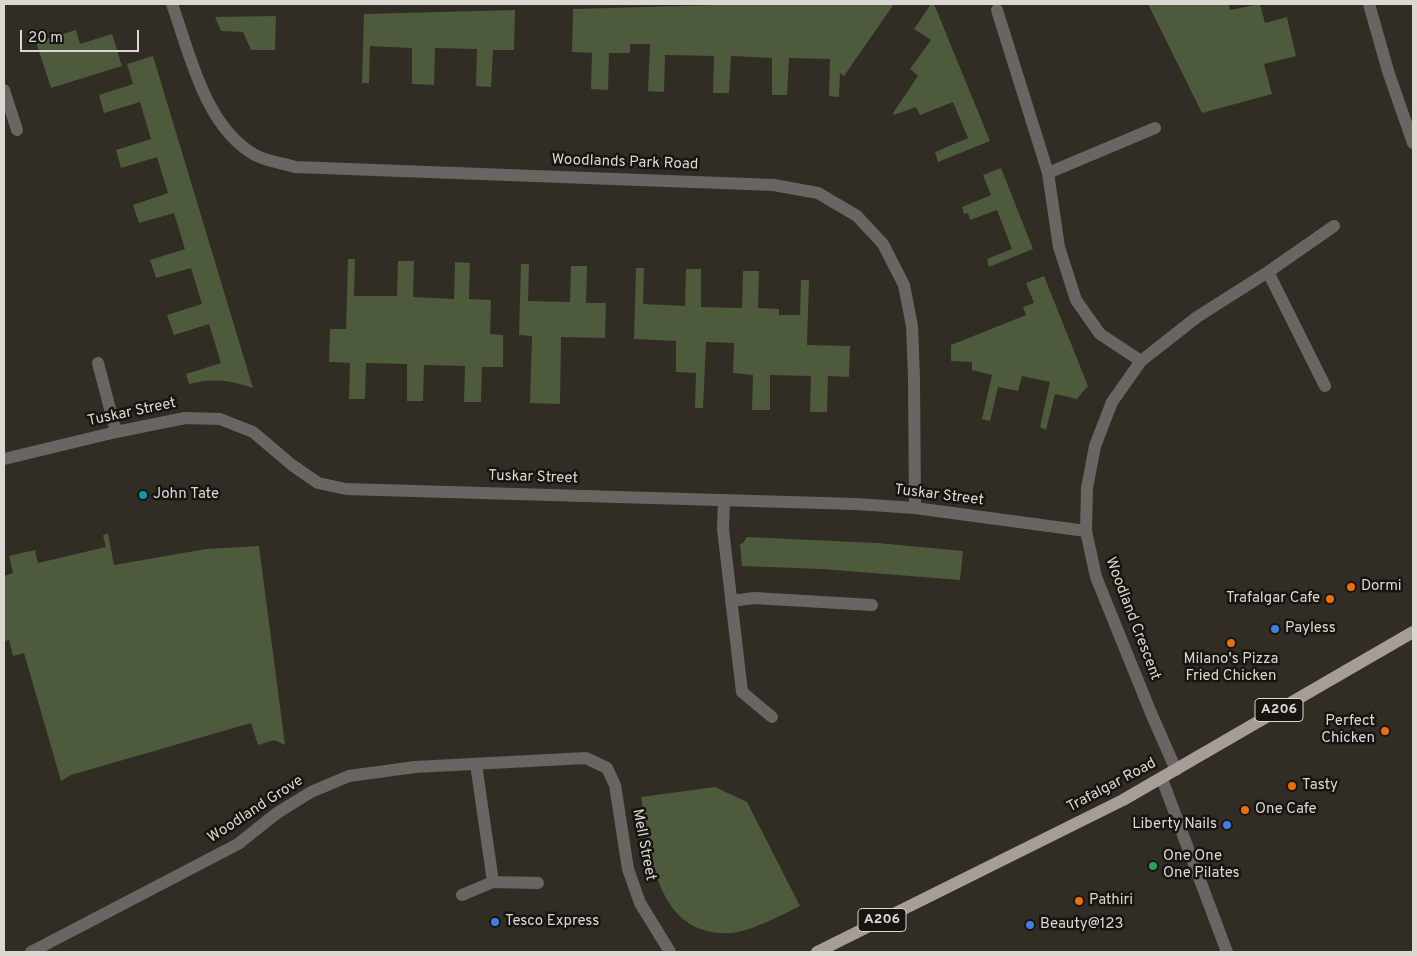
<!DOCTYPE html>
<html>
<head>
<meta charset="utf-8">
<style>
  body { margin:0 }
  #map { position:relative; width:1417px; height:956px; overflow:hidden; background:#312c24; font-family:Overpass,sans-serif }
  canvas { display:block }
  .frame { position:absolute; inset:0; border:5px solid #dbd8d2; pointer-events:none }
  .scale { position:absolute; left:20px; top:30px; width:119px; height:22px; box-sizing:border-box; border:2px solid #dbd8d2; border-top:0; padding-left:6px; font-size:15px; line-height:18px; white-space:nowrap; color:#dbd8d2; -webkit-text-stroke:4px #171511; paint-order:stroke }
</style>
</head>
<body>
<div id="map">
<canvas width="1417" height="956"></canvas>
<div class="frame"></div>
<div class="scale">20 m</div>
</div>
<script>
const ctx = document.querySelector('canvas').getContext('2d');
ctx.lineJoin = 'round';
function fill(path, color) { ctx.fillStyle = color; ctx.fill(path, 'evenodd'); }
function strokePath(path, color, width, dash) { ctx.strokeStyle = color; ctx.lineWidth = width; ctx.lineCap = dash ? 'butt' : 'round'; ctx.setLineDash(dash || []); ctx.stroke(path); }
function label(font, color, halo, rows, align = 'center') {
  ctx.font = font + ' Overpass,sans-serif'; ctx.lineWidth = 5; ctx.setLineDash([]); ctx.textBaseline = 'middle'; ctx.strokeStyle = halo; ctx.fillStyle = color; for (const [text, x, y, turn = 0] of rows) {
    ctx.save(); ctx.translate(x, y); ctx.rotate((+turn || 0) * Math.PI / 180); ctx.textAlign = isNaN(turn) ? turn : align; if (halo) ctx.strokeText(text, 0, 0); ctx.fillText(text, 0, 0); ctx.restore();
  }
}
fill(new Path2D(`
  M 753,4 L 894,4 L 844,76 L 840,73 L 839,97 L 829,96 L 830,59 L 789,58 L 787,95 L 772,95 L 772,58 L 731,56 L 729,93 L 713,93 L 714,56 L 665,55 L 664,92 L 648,91 L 650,44 L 630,44 L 630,53 L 609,53 L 608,90 L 591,89 L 592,53 L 572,52 L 573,9 Z
  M 931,4 L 934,4 L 990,141 L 938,162 L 935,152 L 968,138 L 953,102 L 920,115 L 916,107 L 894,115 L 893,113 L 918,76 L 910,69 L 931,40 L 914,29 Z
  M 1148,4 L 1229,4 L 1230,10 L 1260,4 L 1265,23 L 1287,17 L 1296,56 L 1264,64 L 1272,94 L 1202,113 Z
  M 515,10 L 514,50 L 493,50 L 491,87 L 476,86 L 477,49 L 435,48 L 434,85 L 412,84 L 412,48 L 370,46 L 369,83 L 362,83 L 364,14 Z
  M 276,16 L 275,50 L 251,50 L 243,32 L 221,31 L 215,17 Z
  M 76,30 L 80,44 L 112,34 L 122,66 L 51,88 L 36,42 Z
  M 153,56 L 253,388 C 229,380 214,378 189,384 L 186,374 L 221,363 L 209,324 L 174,335 L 167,315 L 202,304 L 191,268 L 156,278 L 150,260 L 185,249 L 174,213 L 139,223 L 133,205 L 168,193 L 157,157 L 121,168 L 116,150 L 151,139 L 140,102 L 104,113 L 99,95 L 133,84 L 127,64 Z
  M 1001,168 L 1033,249 L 989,267 L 987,259 L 1012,249 L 997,210 L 970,220 L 968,213 L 964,214 L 962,207 L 991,195 L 983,175 Z
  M 348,259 L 355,259 L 354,296 L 397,296 L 398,261 L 414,261 L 413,297 L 454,299 L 455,262 L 470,263 L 469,299 L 491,300 L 490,334 L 503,335 L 503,367 L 482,367 L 481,402 L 464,402 L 465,366 L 424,365 L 423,401 L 407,401 L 407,364 L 366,363 L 365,399 L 349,399 L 350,363 L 329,362 L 330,329 L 346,329 Z
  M 521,264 L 529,264 L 528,301 L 570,302 L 571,266 L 587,266 L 586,303 L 606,303 L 605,338 L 561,337 L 560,404 L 530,403 L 532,336 L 519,335 Z
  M 636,268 L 644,268 L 643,304 L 685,306 L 686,269 L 701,269 L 701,307 L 742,308 L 743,271 L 759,271 L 758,308 L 779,309 L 779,315 L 800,315 L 801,280 L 809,280 L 807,345 L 850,346 L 849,377 L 828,376 L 827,412 L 810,412 L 811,376 L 770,375 L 770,410 L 752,410 L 753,375 L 733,373 L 734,343 L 706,342 L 703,408 L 695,408 L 696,373 L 676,372 L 676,341 L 634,339 Z
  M 1044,276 L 1088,386 L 1077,399 L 1055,394 L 1046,430 L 1040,427 L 1050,382 L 1022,376 L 1018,391 L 998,387 L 990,421 L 982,419 L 992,375 L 972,370 L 972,362 L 951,361 L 951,345 L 1026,315 L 1023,307 L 1034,303 L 1026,283 Z
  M 108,534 L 114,565 L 206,549 L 259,546 L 285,745 L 274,740 L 258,745 L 251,723 L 71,775 L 61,781 L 24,653 L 13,656 L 9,640 L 4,641 L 4,576 L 13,573 L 9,556 L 35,550 L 38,563 L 106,547 L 103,535 Z
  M 747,537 L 877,543 L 963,551 L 960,580 L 821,569 L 742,566 L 740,544 L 743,543 Z
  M 715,787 L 747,802 L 800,906 C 782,915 751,931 732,933 C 655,938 650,852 641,797 Z`), '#4d5a3b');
strokePath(new Path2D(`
  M 997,10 L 1048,173 L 1059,247 L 1076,300 L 1100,334 L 1141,361
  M 1048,173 L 1155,128
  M 1268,272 L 1325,386
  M 724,500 L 723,529 L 742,692 L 772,717
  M 731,601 L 754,598 L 872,605
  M 493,882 L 538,883
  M 462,895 L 493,882 L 476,764`), '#6a6563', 12);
strokePath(new Path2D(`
  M 172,4 C 190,54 205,127 255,155 C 266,161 282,163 295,167 L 774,185 L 818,193 L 857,216 L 883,244 L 904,285 L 912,326 L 914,378 L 915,508
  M 4,90 L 17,130
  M 98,363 L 116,432
  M 4,459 L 116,432 L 185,418 L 220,419 L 253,432 L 292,465 L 318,483 L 346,489 L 856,504 L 915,508 L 1086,531
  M 1176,770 L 1151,713 L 1096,577 L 1086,531 L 1087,488 L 1095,446 L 1112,402 L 1141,361 L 1197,317 L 1268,272 L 1334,226
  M 1162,779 L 1227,952
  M 31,952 L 238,844 L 277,813 L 311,792 L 349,776 L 415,767 L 586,758 L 607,768 L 615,785 L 628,869 L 640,903 L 670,952`), '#6a6563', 12);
strokePath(new Path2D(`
  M 1369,4 L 1388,71 L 1413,143`), '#6a6563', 12);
strokePath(new Path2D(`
  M 817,952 L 1123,800 L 1413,632`), '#a79d98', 12);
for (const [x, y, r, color] of [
  [143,495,5,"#0f9aa8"],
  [1351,587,5,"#e8710a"],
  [1330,599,5,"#e8710a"],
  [1275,629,5,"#3f7fe0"],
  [1231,643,5,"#e8710a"],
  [1385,731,5,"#e8710a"],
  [1292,786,5,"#e8710a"],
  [1245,810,5,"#e8710a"],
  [1227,825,5,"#3f7fe0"],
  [1153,866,5,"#2e9e5b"],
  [1079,901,5,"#e8710a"],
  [495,922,5,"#3f7fe0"],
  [1030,925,5,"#3f7fe0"]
]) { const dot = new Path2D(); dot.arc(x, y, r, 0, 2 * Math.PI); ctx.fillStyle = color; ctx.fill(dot); strokePath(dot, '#171511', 2); }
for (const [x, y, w] of [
  [1279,710,48],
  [882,920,48]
]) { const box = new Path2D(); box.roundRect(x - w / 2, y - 11.5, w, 23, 4); ctx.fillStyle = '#171511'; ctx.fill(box); strokePath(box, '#dbd8d2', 1); }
label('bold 14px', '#dbd8d2', null, [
  ["A206",1279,710],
  ["A206",882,920]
]);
label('15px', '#dbd8d2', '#171511', [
  ["Woodlands Park Road",625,163,2],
  ["Tuskar Street",132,413,-12],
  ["Tuskar Street",533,478,2],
  ["Tuskar Street",939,496,7],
  ["Woodland Crescent",1132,619,69],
  ["Trafalgar Road",1112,786,-28],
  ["Woodland Grove",256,810,-33],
  ["Mell Street",643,845,79]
]);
label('15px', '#dbd8d2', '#171511', [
  ["John Tate",153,495],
  ["Dormi",1361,587],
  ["Trafalgar Cafe",1320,599,"right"],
  ["Payless",1285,629],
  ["Milano's Pizza",1231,660,"center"],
  ["Fried Chicken",1231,677,"center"],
  ["Perfect",1375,722,"right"],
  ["Chicken",1375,739,"right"],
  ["Tasty",1302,786],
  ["One Cafe",1255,810],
  ["Liberty Nails",1217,825,"right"],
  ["One One",1163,857],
  ["One Pilates",1163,874],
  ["Pathiri",1089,901],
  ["Tesco Express",505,922],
  ["Beauty@123",1040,925]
], 'left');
</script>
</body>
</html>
